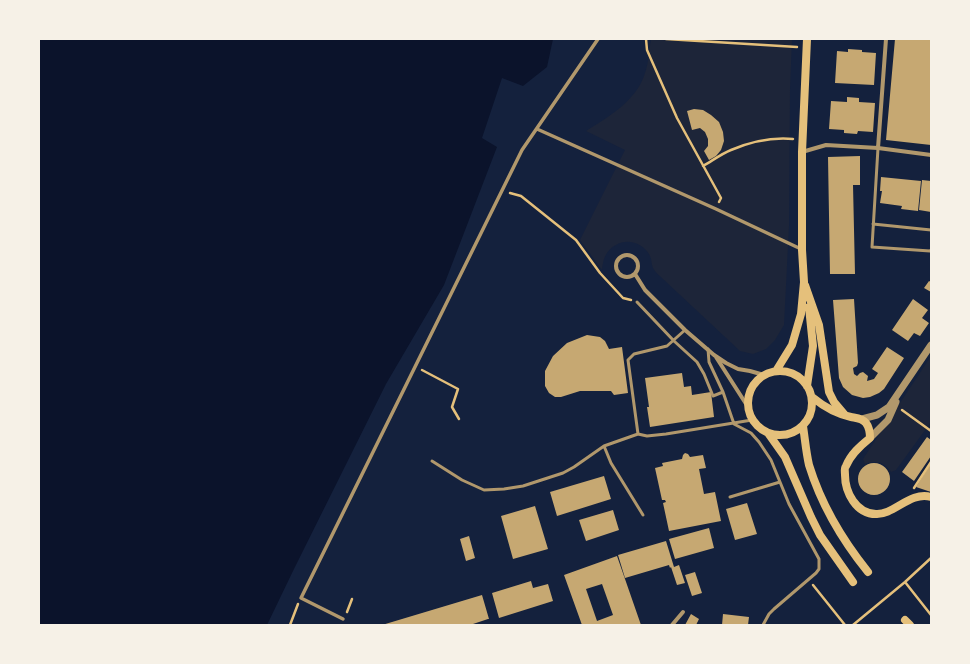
<!DOCTYPE html>
<html>
<head>
<meta charset="utf-8">
<style>
  body { margin:0 }
  #map { position:relative; width:970px; height:664px; overflow:hidden; background:#14213d; font-family:Arial,sans-serif }
  canvas { display:block }
  .frame { position:absolute; inset:0; border:40px solid #f6f1e7; pointer-events:none }
</style>
</head>
<body>
<div id="map">
<canvas width="970" height="664"></canvas>
<div class="frame"></div>
</div>
<script>
const ctx = document.querySelector('canvas').getContext('2d');
ctx.lineJoin = 'round';
function fill(path, color) { ctx.fillStyle = color; ctx.fill(path, 'evenodd'); }
function strokePath(path, color, width, dash) { ctx.strokeStyle = color; ctx.lineWidth = width; ctx.lineCap = dash ? 'butt' : 'round'; ctx.setLineDash(dash || []); ctx.stroke(path); }
fill(new Path2D(`
  M 651,39 L 792,39 L 790,89 L 789,226 L 784,325 L 775,340 L 766,349 L 753,354 L 740,351 L 663,279 C 660,276 655,272 653,268 C 651,264 652,260 650,256 C 644,243 627,238 616,245 C 606,250 603,259 602,270 L 580,240 L 625,150 L 586,131 C 609,117 637,100 645,73 C 649,62 649,50 651,39 Z
  M 931,356 L 931,422 L 896,470 L 891,472 C 884,462 876,460 865,464 L 863,459 Z`), '#1d2539');
fill(new Path2D(`
  M 39,39 L 553,39 L 547,67 L 523,86 L 502,78 L 482,138 L 497,147 L 444,285 L 386,384 L 293,571 L 267,625 L 39,625 Z`), '#0b132b');
fill(new Path2D(`
  M 895,39 L 931,39 L 931,145 L 886,140 Z
  M 848,49 L 862,50 L 862,52 L 876,53 L 874,85 L 835,83 L 837,51 L 848,52 Z
  M 847,97 L 859,98 L 859,102 L 875,103 L 873,132 L 858,131 L 857,134 L 844,133 L 844,130 L 829,129 L 831,101 L 847,102 Z
  M 694,109 L 703,110 L 711,115 L 719,122 L 723,132 L 724,141 L 721,150 L 716,156 L 709,160 L 704,151 L 708,146 L 708,139 L 705,132 L 700,128 L 692,130 L 687,111 Z
  M 860,156 L 860,185 L 853,185 L 855,274 L 830,274 L 828,157 Z
  M 881,177 L 921,181 L 918,211 L 901,209 L 902,206 L 880,203 L 882,191 L 880,191 Z
  M 922,180 L 931,181 L 931,212 L 919,210 Z
  M 929,281 L 931,282 L 931,292 L 924,288 Z
  M 854,299 L 858,363 L 857,366 L 853,368 L 854,374 L 857,376 L 860,373 L 863,372 L 868,376 L 867,381 L 874,379 L 878,373 L 872,369 L 887,347 L 904,358 L 884,389 L 879,393 L 870,397 L 863,398 L 852,395 L 843,387 L 839,378 L 833,300 Z
  M 913,299 L 928,310 L 922,318 L 929,323 L 920,336 L 914,333 L 908,341 L 892,330 Z
  M 587,335 L 600,337 L 605,341 L 609,349 L 622,347 L 628,393 L 614,395 L 611,391 L 580,391 L 561,397 L 555,397 L 549,393 L 545,386 L 545,371 L 553,356 L 567,343 Z
  M 682,373 L 684,387 L 691,386 L 692,395 L 711,392 L 714,417 L 650,427 L 647,407 L 649,407 L 645,378 Z
  M 927,437 L 931,440 L 931,456 L 914,481 L 902,472 Z
  M 685,453 L 688,454 L 690,457 L 703,455 L 706,468 L 699,469 L 704,494 L 715,492 L 721,521 L 669,531 L 663,503 L 666,502 L 665,500 L 662,500 L 655,468 L 663,466 L 662,463 L 682,459 L 683,455 Z
  M858 479a16 16 0 1 1 32 0a16 16 0 1 1-32 0Z
  M 931,463 L 931,492 L 916,487 Z
  M 604,476 L 611,499 L 557,516 L 550,492 Z
  M 747,503 L 757,534 L 735,540 L 726,509 Z
  M 535,506 L 548,549 L 513,559 L 501,516 Z
  M 613,510 L 619,530 L 586,541 L 579,520 Z
  M 709,528 L 714,548 L 675,559 L 669,539 Z
  M 469,536 L 475,558 L 466,561 L 460,539 Z
  M 666,541 L 674,567 L 679,565 L 685,583 L 677,585 L 671,567 L 670,568 L 669,565 L 625,578 L 618,555 Z
  M 617,556 L 641,625 L 582,625 L 564,575 ZM 602,584 L 613,615 L 597,621 L 586,589 Z
  M 695,572 L 702,593 L 692,596 L 685,575 Z
  M 531,581 L 533,588 L 548,584 L 553,601 L 499,618 L 492,593 Z
  M 482,595 L 489,619 L 488,619 L 470,625 L 382,625 Z
  M 691,614 L 699,619 L 696,625 L 685,625 Z
  M 723,614 L 749,617 L 748,625 L 722,625 Z`), '#c6a872');
strokePath(new Path2D(`
  M 646,39 L 647,50 L 677,118 L 721,198 L 719,202
  M 666,39 L 797,47
  M 703,166 C 712,161 721,154 731,150 C 750,142 772,137 793,139
  M 510,193 L 521,196 L 576,240 L 600,273 L 623,298 L 631,300
  M 422,370 L 458,389 L 452,407 L 459,419
  M 902,410 L 931,431
  M 914,488 L 931,462
  M 905,582 L 931,615
  M 813,585 L 845,625
  M 347,612 L 352,599
  M 290,625 L 298,604
  M 853,625 L 905,582 L 931,558`), '#e5c07b', 2.5);
strokePath(new Path2D(`
  M 878,148 L 872,247 L 930,251 L 931,250
  M 873,224 L 931,230
  M 637,302 L 674,341 L 697,362 L 704,374 L 713,396 L 723,392
  M 708,349 L 709,362 L 723,392 L 734,424 L 751,433 L 759,442 L 771,460 L 789,504 L 819,559 L 819,569 L 816,573 L 774,609 L 769,614 L 763,625
  M 638,434 L 628,360 L 634,354 L 667,346 L 685,330
  M 604,446 L 611,463 L 643,515
  M 432,461 L 462,480 L 484,490 L 504,489 L 523,486 L 563,473 L 574,467 L 604,446 L 638,434 L 647,436 L 666,434 L 752,420
  M 730,497 L 780,482`), '#b1986c', 3);
strokePath(new Path2D(`
  M 537,129 L 716,209 L 801,249
  M 343,619 L 301,598 L 522,150 L 598,39`), '#b1986c', 3.5);
strokePath(new Path2D(`
  M 878,148 L 886,39
  M 802,152 L 826,145 L 878,148 L 931,155
  M616 266a11 11 0 1 1 22 0a11 11 0 1 1-22 0Z
  M 635,274 L 645,290 L 685,330 L 714,355 L 726,363 L 738,369 L 750,371 L 764,375
  M 716,357 L 748,407
  M 672,625 L 683,612`), '#b1986c', 4);
strokePath(new Path2D(`
  M 862,419 L 877,415 L 889,407 L 931,345
  M 870,438 L 888,420 L 896,402`), '#b1986c', 7);
strokePath(new Path2D(`
  M 805,285 L 819,325 L 829,392 L 834,402 L 845,415
  M748 403a32 32 0 1 1 64 0a32 32 0 1 1-64 0Z
  M 776,371 L 792,345 L 801,314 L 804,282 L 802,250 L 802,152 L 807,39
  M 807,386 L 813,346 L 809,307
  M 812,397 C 823,406 836,414 851,417 C 856,418 862,418 866,423 C 869,427 870,433 870,438 C 860,446 851,454 846,466 C 844,468 845,472 845,475 C 845,492 856,514 876,514 C 894,515 910,491 931,497
  M 803,426 C 805,439 806,452 809,465 C 821,504 843,541 868,572
  M 768,433 L 785,457 L 811,517 L 820,535 L 853,582
  M 905,620 L 910,625`), '#e5c07b', 8);
</script>
</body>
</html>
